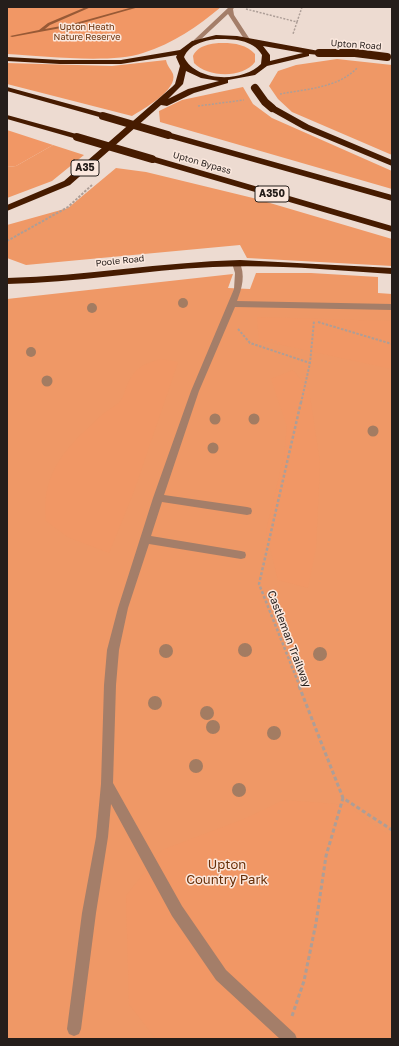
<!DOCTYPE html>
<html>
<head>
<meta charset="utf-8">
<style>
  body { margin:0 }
  #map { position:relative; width:399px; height:1046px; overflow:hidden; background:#eddbd1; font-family:"Golos Text",sans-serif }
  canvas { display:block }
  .frame { position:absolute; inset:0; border:8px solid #251e1b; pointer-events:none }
</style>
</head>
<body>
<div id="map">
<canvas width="399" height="1046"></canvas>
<div class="frame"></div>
</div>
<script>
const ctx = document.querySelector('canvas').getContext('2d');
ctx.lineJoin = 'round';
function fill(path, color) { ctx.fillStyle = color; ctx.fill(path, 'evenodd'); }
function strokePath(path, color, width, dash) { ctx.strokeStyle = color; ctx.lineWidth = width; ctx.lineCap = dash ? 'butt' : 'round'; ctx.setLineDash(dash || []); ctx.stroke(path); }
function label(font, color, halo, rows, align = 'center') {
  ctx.font = font + ' "Golos Text",sans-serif'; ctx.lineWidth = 3; ctx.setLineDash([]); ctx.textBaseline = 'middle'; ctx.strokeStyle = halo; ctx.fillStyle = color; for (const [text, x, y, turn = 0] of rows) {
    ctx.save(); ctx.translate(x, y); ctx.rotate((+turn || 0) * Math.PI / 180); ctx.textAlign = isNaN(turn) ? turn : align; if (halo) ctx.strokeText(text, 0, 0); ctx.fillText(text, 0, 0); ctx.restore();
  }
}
fill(new Path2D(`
  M 223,43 C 235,43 247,45 255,54 L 255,62 C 242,79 207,77 194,63 L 193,56 C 198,45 212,43 223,43 Z
  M 337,59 L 392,65 L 392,155 L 292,112 L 278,99 L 269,86 L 278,71 L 296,65 Z
  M 166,60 C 167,66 171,69 173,74 C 178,90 143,109 132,116 L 7,84 L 7,63 L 112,66 Z
  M 243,87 L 253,104 L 272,118 L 392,171 L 392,189 L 160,122 L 159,111 L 182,100 Z
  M 53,145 L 84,155 L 52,181 L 7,198 L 7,167 L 16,166 Z
  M 116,168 L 146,172 L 253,198 L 392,239 L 392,266 L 247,258 L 240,245 L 26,265 L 7,258 L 7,225 L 68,208 Z
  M 256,273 L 311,273 L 378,277 L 378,293 L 392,294 L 392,1039 L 7,1039 L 7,299 L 233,274 L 228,288 L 250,289 Z`), '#ef9866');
fill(new Path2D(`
  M 7,7 L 221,7 C 197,27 174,43 143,53 C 111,64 43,56 7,54 Z
  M 7,130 L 53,145 L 16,166 L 7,167 Z
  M 257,317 L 392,321 L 392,369 L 259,340 Z
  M 161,359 L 178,362 L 134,491 L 109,553 L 68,537 L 46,521 C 41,471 67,447 102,415 C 107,410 117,406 121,400 C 124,396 125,390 127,386 C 135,367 142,365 161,359 Z
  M 293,370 L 309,390 L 320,463 L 316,548 L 308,588 L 278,580 L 266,531 L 284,456 L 287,427 L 271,379 Z
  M 284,800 L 349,805 L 367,821 L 392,836 L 392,1039 L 156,1039 L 129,1004 L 126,896 L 162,850 L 244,819 Z`), '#f19765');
fill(new Path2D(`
  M 86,7 L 91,7 L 50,25 L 45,29 L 72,24 L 133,7 L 139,7 L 72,26 L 12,37 L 10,36 L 39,30 L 48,23 Z`), '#985a36');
strokePath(new Path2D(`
  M 246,9 L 297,22 L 293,34
  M 297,22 L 302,7
  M 280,94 C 306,89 338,88 357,68
  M 198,106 L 244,100`), '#ad9e97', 1.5, [2, 1.5]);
strokePath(new Path2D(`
  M 7,241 L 68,207 L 92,185
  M 318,322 L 392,344
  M 238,329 L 250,343 L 310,363
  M 301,403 L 310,363 L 314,321`), '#ad9e97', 2, [2.5, 1.5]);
strokePath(new Path2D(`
  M 300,687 L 259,584 L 301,402`), '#ad9e97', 2.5, [3, 2]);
strokePath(new Path2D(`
  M 299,686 L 343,798 L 392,830
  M 292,1016 L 304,981 L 316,923 L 326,856 L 343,798`), '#ad9e97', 3, [4, 2.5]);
fill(new Path2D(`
  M 229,7 L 235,7 L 233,9 L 234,15 L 251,41 L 250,42 L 246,42 L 228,14 L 198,42 L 194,42 L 194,40 Z
  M 233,261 L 239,261 C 246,275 242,288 237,301 L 392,304 L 392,310 L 235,307 L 199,391 L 164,495 L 247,507 L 251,508 L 252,511 L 251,514 L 247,515 L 162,502 L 151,536 L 241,551 L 245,552 L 246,555 L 245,558 L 241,559 L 149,544 L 128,608 L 119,650 L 116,685 L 113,783 L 182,906 L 226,970 L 295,1034 L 297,1039 L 280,1039 L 216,980 L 172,916 L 111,804 L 108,837 L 96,913 L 81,1029 L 79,1034 L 74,1036 L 69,1034 L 67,1029 L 82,913 L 96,837 L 101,784 L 104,685 L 107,650 L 118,608 L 153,498 L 191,391 L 234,289 L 235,273 L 232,263 Z`), '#a47e69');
fill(new Path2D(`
  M 216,35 L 237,36 L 319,51 L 323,53 L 319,55 L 309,54 L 309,56 L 267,66 L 255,75 L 228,80 L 228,83 L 194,93 L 167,106 L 161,105 L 70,185 L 7,211 L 7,205 L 64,181 L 172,87 L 175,84 L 180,66 L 176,57 L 177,55 L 121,64 L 60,64 L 7,61 L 7,57 L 60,60 L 121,60 L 180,50 L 192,41 ZM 216,39 C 232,39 253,39 262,55 L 261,64 C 242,83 196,82 184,57 C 190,44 203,41 216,39 ZM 263,46 L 303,53 L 270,61 L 270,55 ZM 186,71 L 201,78 L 219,81 L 188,89 L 168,99 L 183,84 Z
  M 7,87 L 106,114 L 107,116 L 103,118 L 7,91 Z
  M 269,106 L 275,106 L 309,125 L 392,160 L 392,166 L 303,129 L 269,110 Z
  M 7,115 L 80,135 L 81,137 L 77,139 L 7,119 Z
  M 165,133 L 171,133 L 392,195 L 392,201 L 165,137 Z
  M 152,156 L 392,226 L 392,232 L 149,161 L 148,159 Z
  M 240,260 L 392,268 L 392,274 C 333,270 273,264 213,267 C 144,270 76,283 7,284 L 7,278 C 85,276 162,262 240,260 Z`), '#461b00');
strokePath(new Path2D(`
  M 319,53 L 355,53 L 387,57
  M 255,88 L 265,102 L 272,108
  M 103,116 L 168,135
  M 77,137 L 152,159`), '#461b00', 8);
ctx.fillStyle = '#a37c62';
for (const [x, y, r] of [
  [183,303,5],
  [92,308,5],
  [31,352,5],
  [47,381,5.5],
  [215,419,5.5],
  [254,419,5.5],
  [373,431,5.5],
  [213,448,5.5],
  [245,650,7],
  [166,651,7],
  [320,654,7],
  [155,703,7],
  [207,713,7],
  [213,727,7],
  [274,733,7],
  [196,766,7],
  [239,790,7]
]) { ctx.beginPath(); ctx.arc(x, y, r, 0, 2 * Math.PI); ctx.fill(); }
label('9px', '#672f08', '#fbe8de', [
  ["Upton Heath",87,27],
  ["Nature Reserve",87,37]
]);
label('9px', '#251e1b', '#fbe8de', [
  ["Upton Road",356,45,4],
  ["Upton Bypass",202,163,16],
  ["Poole Road",120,261,-6]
]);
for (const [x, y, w] of [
  [85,168,28],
  [272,194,34]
]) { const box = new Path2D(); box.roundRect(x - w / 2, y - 8, w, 16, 3); ctx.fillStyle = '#fbe8de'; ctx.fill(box); strokePath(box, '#251e1b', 1); }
label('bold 10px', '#251e1b', null, [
  ["A35",85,168],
  ["A350",272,194]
]);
label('11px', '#251e1b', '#fbe8de', [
  ["Castleman Trailway",289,639,69]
]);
label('13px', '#672f08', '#fbe8de', [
  ["Upton",227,865],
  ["Country Park",227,880]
]);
</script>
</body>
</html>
